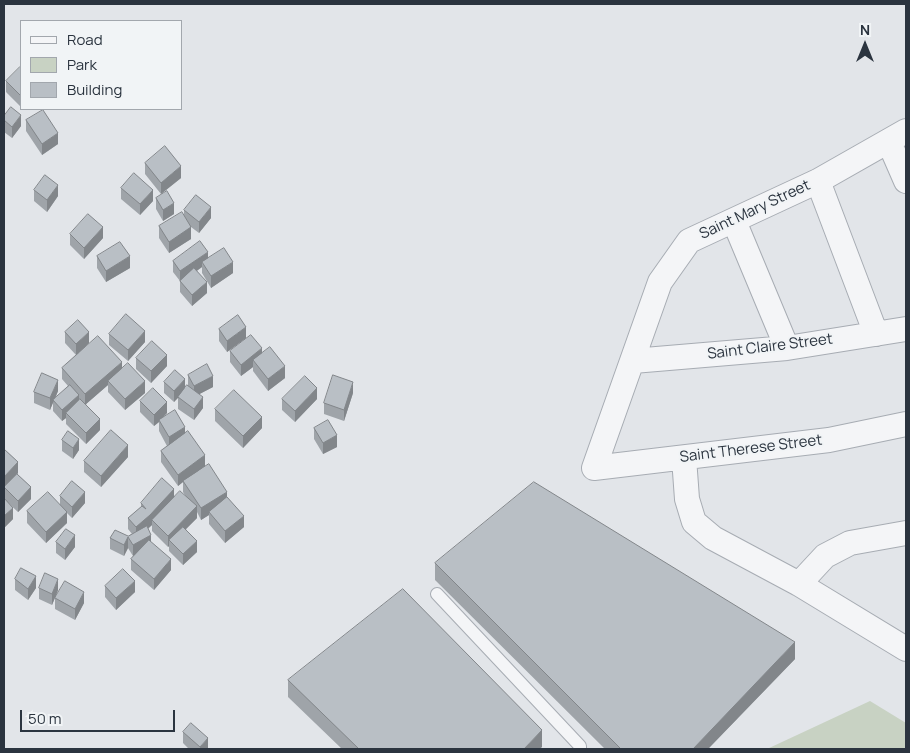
<!DOCTYPE html>
<html>
<head>
<meta charset="utf-8">
<style>
  body { margin:0 }
  #map { position:relative; width:910px; height:753px; overflow:hidden; background:#e2e5e9; font-family:Manrope,sans-serif }
  canvas { display:block }
  .frame { position:absolute; inset:0; border:5px solid #2b343f; pointer-events:none }
  .legend { position:absolute; left:20px; top:20px; width:162px; height:90px; box-sizing:border-box; background:#f1f4f6; border:1px solid #a2a7ad; margin:0; padding:6px 9px; list-style:none; font-size:15px; color:#2b343f }
  .legend li { display:flex; align-items:center; gap:10px; height:25px }
  .legend b { width:25px; border:1px solid #a2a7ad }
  .north { position:absolute; left:840px; top:20px; width:50px; height:50px; -webkit-text-stroke:4px #f1f4f6; paint-order:stroke; rotate:0deg; font-size:14px; font-weight:700; line-height:20px; text-align:center; color:#2b343f }
  .north::after { content:''; display:block; margin:auto; width:18px; height:22px; background:#2b343f; clip-path:polygon(50% 0,100% 100%,50% 72%,0 100%) }
  .scale { position:absolute; left:20px; top:710px; width:155px; height:22px; box-sizing:border-box; border:2px solid #2b343f; border-top:0; padding-left:6px; font-size:15px; line-height:18px; white-space:nowrap; color:#2b343f; -webkit-text-stroke:4px #f1f4f6; paint-order:stroke }
</style>
</head>
<body>
<div id="map">
<canvas width="910" height="753"></canvas>
<div class="frame"></div>
<ul class="legend">
<li><b style="height:6px;background:#f4f5f7"></b>Road</li>
<li><b style="height:14px;background:#c8d2c3"></b>Park</li>
<li><b style="height:14px;background:#b9bfc5"></b>Building</li>
</ul>
<div class="north">N</div>
<div class="scale">50 m</div>
</div>
<script>
const ctx = document.querySelector('canvas').getContext('2d');
ctx.lineJoin = 'round';
function fill(path, color) { ctx.fillStyle = color; ctx.fill(path, 'evenodd'); }
function strokePath(path, color, width, dash) { ctx.strokeStyle = color; ctx.lineWidth = width; ctx.lineCap = dash ? 'butt' : 'round'; ctx.setLineDash(dash || []); ctx.stroke(path); }
function label(font, color, halo, rows, align = 'center') {
  ctx.font = font + ' Manrope,sans-serif'; ctx.lineWidth = 4; ctx.setLineDash([]); ctx.textBaseline = 'middle'; ctx.strokeStyle = halo; ctx.fillStyle = color; for (const [text, x, y, turn = 0] of rows) {
    ctx.save(); ctx.translate(x, y); ctx.rotate((+turn || 0) * Math.PI / 180); ctx.textAlign = isNaN(turn) ? turn : align; if (halo) ctx.strokeText(text, 0, 0); ctx.fillText(text, 0, 0); ctx.restore();
  }
}
fill(new Path2D(`
  M 870,701 L 906,723 L 906,749 L 767,749 Z`), '#c8d2c3');
const lane = new Path2D(`
  M 437,594 L 580,746 L 580,749`);
const street = new Path2D(`
  M 906,131 L 818,181 L 689,241 L 660,282 L 594,468 L 829,440 L 906,424
  M 889,142 L 906,181
  M 818,181 L 876,334
  M 734,221 L 787,348
  M 633,361 L 787,348 L 906,329
  M 684,458 L 687,499 L 694,522 L 713,538 L 799,584 L 906,649
  M 799,584 L 825,556 L 850,543 L 906,533`);
strokePath(lane, '#a7acb3', 14);
strokePath(street, '#a7acb3', 26);
strokePath(lane, '#f4f5f7', 12);
strokePath(street, '#f4f5f7', 24);
fill(new Path2D(`
  M 21,68 L 21,107 L 6,92 L 6,81 Z
  M 4,116 L 21,126 L 12,138 L 4,132 Z
  M 26,120 L 58,144 L 42,155 L 26,131 Z
  M 145,163 L 181,178 L 161,194 L 145,174 Z
  M 121,188 L 153,201 L 140,215 L 121,199 Z
  M 34,190 L 58,196 L 47,212 L 34,201 Z
  M 156,198 L 174,214 L 163,221 L 156,209 Z
  M 184,210 L 211,218 L 199,233 L 191,227 L 191,239 L 169,253 L 159,238 L 159,226 L 184,216 Z
  M 70,234 L 103,238 L 84,259 L 70,245 Z
  M 97,256 L 130,268 L 106,282 L 97,268 Z
  M 208,258 L 233,273 L 211,288 L 202,273 L 202,267 L 197,271 L 207,293 L 192,306 L 180,292 L 180,281 L 173,272 L 173,261 Z
  M 219,329 L 246,338 L 227,352 L 219,341 Z
  M 65,332 L 89,343 L 79,353 L 122,368 L 145,393 L 125,410 L 108,392 L 108,385 L 86,404 L 100,430 L 86,444 L 66,424 L 66,418 L 62,421 L 53,411 L 53,402 L 50,410 L 34,403 L 34,392 L 58,391 L 55,399 L 68,386 L 62,379 L 62,368 L 76,355 L 65,343 Z
  M 109,334 L 145,342 L 128,361 L 109,345 Z
  M 230,351 L 262,353 L 285,378 L 268,391 L 253,371 L 253,367 L 241,376 L 230,362 Z
  M 136,358 L 167,366 L 151,383 L 136,369 Z
  M 188,375 L 213,387 L 199,394 L 203,408 L 194,420 L 178,409 L 178,398 L 174,402 L 164,393 L 164,382 L 185,389 L 188,386 Z
  M 353,393 L 344,421 L 324,414 L 324,403 Z
  M 282,399 L 317,399 L 295,422 L 282,410 Z
  M 140,401 L 167,413 L 164,416 L 185,433 L 205,466 L 198,471 L 227,497 L 244,527 L 225,543 L 209,524 L 209,515 L 201,520 L 197,512 L 197,518 L 186,529 L 197,552 L 183,565 L 169,551 L 169,546 L 168,547 L 152,531 L 152,525 L 148,529 L 151,542 L 171,570 L 154,590 L 131,570 L 131,559 L 134,555 L 133,556 L 128,548 L 124,556 L 110,549 L 110,538 L 128,536 L 132,534 L 128,529 L 128,518 L 141,507 L 141,503 L 174,496 L 186,497 L 183,492 L 183,482 L 178,486 L 161,462 L 161,451 L 167,446 L 159,431 L 159,422 L 154,426 L 140,412 Z
  M 215,409 L 262,428 L 243,448 L 215,421 Z
  M 314,428 L 337,447 L 323,454 L 314,439 Z
  M 62,440 L 79,450 L 73,459 L 62,451 Z
  M 4,449 L 18,462 L 18,473 L 17,474 L 31,487 L 31,499 L 18,512 L 4,499 L 13,508 L 13,519 L 4,528 Z
  M 128,457 L 101,487 L 84,472 L 84,461 Z
  M 60,496 L 85,503 L 72,518 L 67,513 L 67,523 L 46,543 L 27,523 L 27,511 L 60,504 Z
  M 56,542 L 75,547 L 65,560 L 56,553 Z
  M 435,563 L 795,659 L 708,749 L 605,749 L 435,580 Z
  M 15,579 L 36,588 L 28,600 L 15,590 Z
  M 105,586 L 135,592 L 116,610 L 105,597 Z
  M 39,588 L 58,590 L 56,596 L 84,603 L 75,620 L 55,609 L 55,598 L 52,605 L 39,599 Z
  M 288,680 L 542,747 L 539,749 L 342,749 L 288,697 Z
  M 183,732 L 208,749 L 189,749 L 183,743 Z`), '#9fa4a9');
fill(new Path2D(`
  M 21,115 L 21,126 L 12,138 L 12,127 Z
  M 58,133 L 58,144 L 42,155 L 42,144 Z
  M 181,166 L 181,178 L 161,194 L 161,183 Z
  M 58,185 L 58,196 L 47,212 L 47,200 Z
  M 153,190 L 153,201 L 140,215 L 140,204 Z
  M 174,203 L 174,214 L 163,221 L 163,210 Z
  M 211,207 L 211,218 L 199,233 L 199,222 Z
  M 103,227 L 103,238 L 84,259 L 84,248 Z
  M 191,227 L 191,239 L 169,253 L 169,242 Z
  M 208,252 L 208,263 L 202,262 L 202,267 L 180,282 L 180,271 Z
  M 130,256 L 130,268 L 106,282 L 106,271 Z
  M 233,262 L 233,273 L 211,288 L 211,276 Z
  M 207,282 L 207,293 L 192,306 L 192,295 Z
  M 246,327 L 246,338 L 227,352 L 227,341 Z
  M 145,331 L 145,342 L 128,361 L 128,350 Z
  M 89,332 L 89,343 L 76,355 L 76,344 Z
  M 262,348 L 262,360 L 253,360 L 253,367 L 241,376 L 241,365 Z
  M 167,355 L 167,366 L 151,383 L 151,371 Z
  M 122,362 L 122,373 L 108,381 L 108,385 L 85,405 L 85,394 Z
  M 285,366 L 285,378 L 268,391 L 268,379 Z
  M 213,376 L 213,387 L 194,397 L 194,386 Z
  M 185,379 L 185,390 L 174,402 L 174,391 Z
  M 58,380 L 58,391 L 50,410 L 50,398 Z
  M 145,381 L 145,393 L 125,410 L 125,399 Z
  M 353,382 L 353,393 L 344,421 L 344,410 Z
  M 317,388 L 317,399 L 295,422 L 295,411 Z
  M 79,395 L 79,406 L 66,413 L 66,418 L 62,421 L 62,410 Z
  M 203,397 L 203,408 L 194,420 L 194,409 Z
  M 167,402 L 167,413 L 159,421 L 159,420 L 159,422 L 154,426 L 154,415 Z
  M 262,417 L 262,428 L 243,448 L 243,436 Z
  M 100,419 L 100,430 L 86,444 L 86,433 Z
  M 185,427 L 185,438 L 169,448 L 169,437 Z
  M 337,435 L 337,447 L 323,454 L 323,443 Z
  M 79,439 L 79,450 L 73,459 L 73,448 Z
  M 128,445 L 128,457 L 101,487 L 101,476 Z
  M 205,455 L 205,466 L 184,482 L 183,481 L 183,482 L 178,486 L 178,475 Z
  M 18,462 L 18,473 L 4,488 L 4,477 Z
  M 31,487 L 31,499 L 18,512 L 18,501 Z
  M 174,489 L 174,500 L 152,520 L 152,525 L 136,538 L 136,527 Z
  M 85,492 L 85,503 L 72,518 L 72,507 Z
  M 227,492 L 227,503 L 209,512 L 209,515 L 201,520 L 201,508 Z
  M 197,506 L 197,518 L 172,543 L 169,540 L 169,546 L 168,547 L 168,536 Z
  M 13,508 L 13,519 L 4,528 L 4,516 Z
  M 67,512 L 67,523 L 46,543 L 46,532 Z
  M 244,516 L 244,527 L 225,543 L 225,531 Z
  M 75,535 L 75,547 L 65,560 L 65,549 Z
  M 151,535 L 151,546 L 133,556 L 133,545 Z
  M 128,537 L 128,548 L 124,556 L 124,545 Z
  M 197,541 L 197,552 L 183,565 L 183,554 Z
  M 171,559 L 171,570 L 154,590 L 154,579 Z
  M 36,576 L 36,588 L 28,600 L 28,589 Z
  M 58,579 L 58,590 L 52,605 L 52,594 Z
  M 135,581 L 135,592 L 116,610 L 116,598 Z
  M 84,592 L 84,603 L 75,620 L 75,609 Z
  M 795,642 L 795,659 L 708,749 L 693,749 Z
  M 542,730 L 542,747 L 539,749 L 524,749 Z
  M 208,738 L 208,749 L 200,749 L 200,747 Z`), '#82868a');
const building = new Path2D(`
  M 20,67 L 21,68 L 21,96 L 6,81 Z
  M 11,107 L 21,115 L 12,127 L 4,120 L 4,116 Z
  M 43,110 L 58,133 L 42,144 L 26,120 Z
  M 165,146 L 181,166 L 161,183 L 145,163 Z
  M 134,173 L 153,190 L 140,204 L 121,188 Z
  M 45,175 L 58,185 L 47,200 L 34,190 Z
  M 167,191 L 174,203 L 163,210 L 156,198 Z
  M 196,195 L 211,207 L 199,222 L 184,210 Z
  M 182,212 L 191,227 L 169,242 L 159,226 Z
  M 88,214 L 103,227 L 84,248 L 70,234 Z
  M 200,241 L 208,252 L 180,271 L 173,261 Z
  M 120,242 L 130,256 L 106,271 L 97,256 Z
  M 224,248 L 233,262 L 211,276 L 202,262 Z
  M 194,268 L 207,282 L 192,295 L 180,281 Z
  M 126,314 L 145,331 L 128,350 L 109,334 Z
  M 238,315 L 246,327 L 227,341 L 219,329 Z
  M 78,320 L 89,332 L 76,344 L 65,332 Z
  M 251,335 L 262,348 L 241,365 L 230,351 Z
  M 98,336 L 122,362 L 85,394 L 62,368 Z
  M 152,341 L 167,355 L 151,371 L 136,358 Z
  M 270,347 L 285,366 L 268,379 L 253,360 Z
  M 128,363 L 145,381 L 125,399 L 108,381 Z
  M 207,364 L 213,376 L 194,386 L 188,375 Z
  M 175,370 L 185,379 L 174,391 L 164,382 Z
  M 42,373 L 58,380 L 50,398 L 34,392 Z
  M 333,375 L 353,382 L 344,410 L 324,403 Z
  M 305,376 L 317,388 L 295,411 L 282,399 Z
  M 70,385 L 79,395 L 62,410 L 53,400 Z
  M 187,385 L 203,397 L 194,409 L 178,397 Z
  M 153,388 L 167,402 L 154,415 L 140,401 Z
  M 234,390 L 262,417 L 243,436 L 215,409 Z
  M 80,399 L 100,419 L 86,433 L 66,413 Z
  M 175,410 L 185,427 L 169,437 L 159,420 Z
  M 328,420 L 337,435 L 323,443 L 314,428 Z
  M 111,430 L 128,445 L 101,476 L 84,461 Z
  M 68,431 L 79,439 L 73,448 L 62,440 Z
  M 188,431 L 205,455 L 178,475 L 161,451 Z
  M 4,449 L 18,462 L 4,477 Z
  M 209,464 L 227,492 L 201,508 L 183,481 Z
  M 17,474 L 31,487 L 18,501 L 4,487 Z
  M 162,478 L 174,489 L 150,515 L 136,527 L 128,518 L 142,506 L 146,509 L 141,503 Z
  M 72,481 L 85,492 L 72,507 L 60,496 Z
  M 534,482 L 795,642 L 693,749 L 621,749 L 435,563 Z
  M 180,491 L 197,506 L 168,536 L 152,520 Z
  M 48,492 L 67,512 L 46,532 L 27,511 Z
  M 227,497 L 244,516 L 225,531 L 209,512 Z
  M 4,498 L 13,508 L 4,516 Z
  M 147,526 L 151,535 L 133,545 L 128,537 L 124,545 L 110,538 L 115,530 L 128,536 Z
  M 183,527 L 197,541 L 183,554 L 169,540 Z
  M 66,529 L 75,535 L 65,549 L 56,542 Z
  M 149,540 L 171,559 L 154,579 L 131,559 Z
  M 21,568 L 36,576 L 28,589 L 15,579 Z
  M 123,569 L 135,581 L 116,598 L 105,586 Z
  M 45,573 L 58,579 L 52,594 L 39,588 Z
  M 65,581 L 84,592 L 75,609 L 55,598 Z
  M 403,589 L 542,730 L 524,749 L 359,749 L 288,680 Z
  M 191,723 L 208,738 L 200,747 L 183,732 Z`);
fill(building, '#b9bfc5');
strokePath(building, '#82868a', 1);
label('15px', '#2b343f', '#f1f4f6', [
  ["Saint Mary Street",755,210,-25],
  ["Saint Claire Street",770,347,-7],
  ["Saint Therese Street",751,449,-7]
]);
</script>
</body>
</html>
